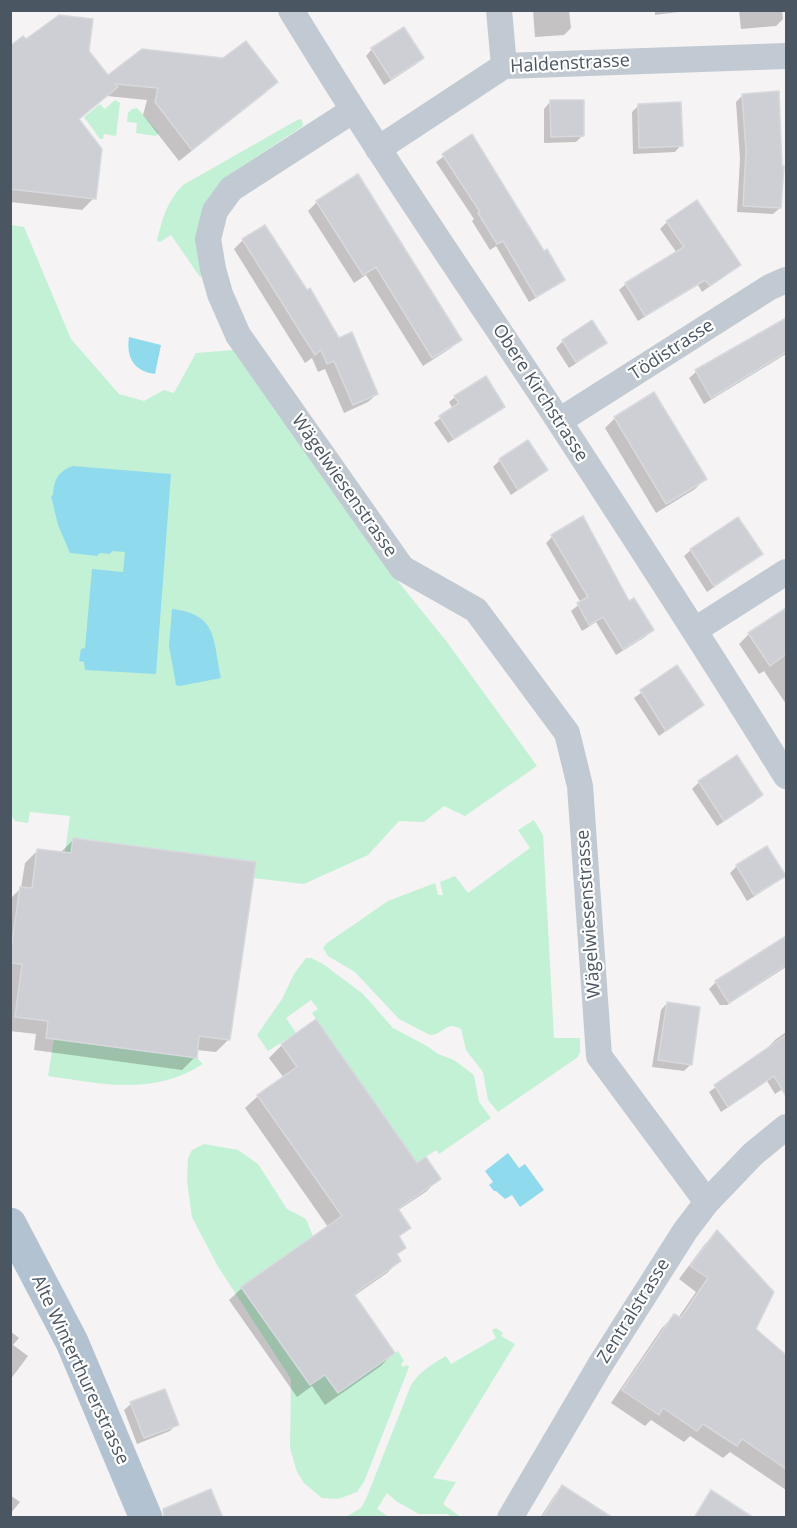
<!DOCTYPE html>
<html>
<head>
<meta charset="utf-8">
<style>
  body { margin:0 }
  #map { position:relative; width:797px; height:1528px; overflow:hidden; background:#f5f3f3; font-family:"Open Sans",sans-serif }
  canvas { display:block }
  .frame { position:absolute; inset:0; border:12px solid #4a5661; pointer-events:none }
</style>
</head>
<body>
<div id="map">
<canvas width="797" height="1528"></canvas>
<div class="frame"></div>
</div>
<script>
const ctx = document.querySelector('canvas').getContext('2d');
ctx.lineJoin = 'round';
function fill(path, color) { ctx.fillStyle = color; ctx.fill(path, 'evenodd'); }
function strokePath(path, color, width, dash) { ctx.strokeStyle = color; ctx.lineWidth = width; ctx.lineCap = dash ? 'butt' : 'round'; ctx.setLineDash(dash || []); ctx.stroke(path); }
function label(font, color, halo, rows, align = 'center') {
  ctx.font = font + ' "Open Sans",sans-serif'; ctx.lineWidth = 4.5; ctx.setLineDash([]); ctx.textBaseline = 'middle'; ctx.strokeStyle = halo; ctx.fillStyle = color; for (const [text, x, y, turn = 0] of rows) {
    ctx.save(); ctx.translate(x, y); ctx.rotate((+turn || 0) * Math.PI / 180); ctx.textAlign = isNaN(turn) ? turn : align; if (halo) ctx.strokeText(text, 0, 0); ctx.fillText(text, 0, 0); ctx.restore();
  }
}
fill(new Path2D(`
  M 115,100 L 120,103 L 116,136 L 104,134 L 103,139 L 100,139 L 84,117 L 100,104 L 105,109 Z
  M 137,108 L 159,133 L 156,136 L 136,133 L 137,123 L 127,122 L 128,113 L 132,109 Z
  M 299,119 L 302,120 L 303,126 L 229,175 L 215,189 L 205,206 L 202,276 L 200,277 L 171,235 L 160,242 L 157,241 C 162,219 167,201 183,185 Z
  M 11,225 L 24,227 L 71,339 L 119,394 L 144,401 L 164,390 L 174,393 L 196,353 L 233,350 L 392,574 L 447,642 L 537,766 L 465,816 L 444,806 L 424,822 L 399,821 L 368,855 L 304,884 L 253,878 L 256,862 L 74,838 L 71,853 L 65,852 L 70,816 L 30,812 L 28,823 L 15,821 L 11,815 Z
  M 534,820 L 543,835 L 554,1038 L 580,1038 L 580,1052 L 578,1057 L 498,1112 L 488,1100 L 483,1072 L 466,1050 L 461,1029 C 444,1020 445,1035 430,1035 L 399,1019 L 355,972 L 328,956 L 323,948 L 327,943 L 388,901 L 435,883 L 438,895 L 443,895 L 440,882 L 455,876 L 468,893 L 530,848 L 518,830 Z
  M 306,958 L 311,958 L 323,964 L 363,994 L 393,1028 L 427,1046 L 438,1054 L 454,1060 L 474,1075 L 479,1102 L 491,1118 L 439,1154 L 436,1150 L 417,1163 L 312,1013 L 318,1009 L 311,1000 L 286,1018 L 296,1033 L 268,1051 L 257,1035 L 282,999 L 294,974 Z
  M 54,1039 L 197,1058 L 203,1064 C 153,1096 103,1084 48,1076 Z
  M 204,1144 L 238,1150 L 258,1164 L 287,1209 L 306,1219 L 313,1236 L 241,1287 L 310,1385 L 325,1375 L 338,1393 L 398,1351 L 404,1361 L 401,1364 L 403,1367 L 407,1365 L 409,1367 L 364,1482 L 357,1492 L 338,1499 L 322,1498 L 304,1483 L 297,1472 L 290,1448 L 291,1379 L 217,1265 L 192,1217 L 187,1180 L 188,1158 L 192,1150 Z
  M 496,1328 L 503,1333 L 501,1336 L 515,1344 L 433,1478 L 456,1482 L 444,1502 L 444,1505 L 461,1517 L 453,1517 L 447,1514 L 419,1514 L 396,1501 L 387,1493 L 377,1509 L 389,1517 L 346,1517 L 361,1508 L 366,1499 L 411,1385 C 420,1371 431,1365 446,1356 L 451,1364 L 496,1338 L 492,1330 Z`), '#c3f1d5');
fill(new Path2D(`
  M 129,337 L 161,345 L 155,374 C 134,371 126,358 129,337 Z
  M 73,466 L 171,474 L 156,674 L 85,670 L 84,662 L 79,661 L 81,649 L 85,648 L 92,569 L 123,572 L 125,552 L 113,551 L 109,554 L 100,553 L 97,556 L 70,553 L 58,525 L 51,496 L 53,495 C 54,480 58,471 73,466 Z
  M 172,609 C 218,614 213,640 221,678 L 180,686 L 176,685 L 169,646 Z
  M 508,1153 L 519,1168 L 525,1164 L 544,1190 L 520,1207 L 512,1195 L 505,1199 L 496,1191 L 494,1191 L 489,1185 L 493,1182 L 485,1171 Z`), '#90daee');
fill(new Path2D(`
  M 533,10 L 569,10 L 571,28 L 564,35 L 535,37 Z
  M 655,10 L 694,10 L 655,15 Z
  M 739,10 L 782,10 L 783,19 L 776,26 L 741,29 Z
  M 26,41 L 87,51 L 108,77 L 276,82 L 264,94 L 179,161 L 143,115 L 147,100 L 107,96 L 78,120 L 94,198 L 82,210 L 10,202 L 10,48 Z
  M 372,49 L 422,58 L 415,65 L 384,85 L 366,56 Z
  M 743,95 L 780,208 L 773,214 L 737,212 L 740,159 L 736,102 Z
  M 550,102 L 583,135 L 576,142 L 544,143 L 544,109 Z
  M 638,106 L 681,145 L 675,152 L 633,154 L 632,112 Z
  M 471,137 L 543,253 L 563,280 L 556,286 L 529,302 L 496,246 L 490,250 L 472,221 L 474,219 L 436,162 Z
  M 358,176 L 460,340 L 451,348 L 423,366 L 366,275 L 354,283 L 308,211 L 317,202 Z
  M 667,222 L 739,265 L 702,292 L 698,285 L 638,321 L 619,290 L 626,284 L 677,253 L 660,229 Z
  M 265,227 L 338,339 L 377,394 L 368,402 L 344,413 L 325,369 L 318,372 L 312,358 L 305,363 L 234,249 L 243,240 Z
  M 592,322 L 605,343 L 598,349 L 569,368 L 556,348 L 563,341 Z
  M 780,323 L 786,335 L 786,354 L 704,404 L 689,378 L 696,372 Z
  M 455,397 L 497,412 L 448,443 L 434,423 L 453,409 L 449,402 Z
  M 615,418 L 705,479 L 695,489 L 656,513 L 605,428 Z
  M 528,442 L 546,470 L 511,495 L 493,467 L 500,460 Z
  M 552,537 L 629,603 L 652,630 L 645,637 L 616,655 L 596,622 L 582,631 L 571,611 L 581,603 L 546,543 Z
  M 691,550 L 761,554 L 754,560 L 707,592 L 684,556 Z
  M 786,610 L 786,704 L 764,671 L 759,674 L 739,644 L 749,634 Z
  M 677,667 L 702,705 L 659,736 L 634,698 Z
  M 699,782 L 761,795 L 754,802 L 717,826 L 692,789 Z
  M 74,839 L 229,1039 L 216,1052 L 196,1050 L 195,1057 L 182,1070 L 34,1050 L 36,1034 L 10,1031 L 10,899 L 21,888 L 25,863 L 38,850 L 61,852 Z
  M 767,848 L 784,876 L 777,882 L 747,901 L 730,873 L 737,866 Z
  M 786,937 L 786,967 L 727,1005 L 720,1005 L 709,989 L 716,982 Z
  M 667,1003 L 699,1008 L 690,1065 L 684,1071 L 652,1067 L 661,1010 Z
  M 786,1032 L 786,1087 L 775,1094 L 767,1081 L 721,1112 L 709,1092 L 770,1048 L 769,1046 L 775,1040 Z
  M 282,1045 L 416,1166 L 439,1178 L 427,1191 L 397,1211 L 409,1227 L 398,1238 L 404,1247 L 396,1256 L 399,1261 L 387,1273 L 354,1296 L 393,1353 L 381,1366 L 325,1405 L 312,1386 L 297,1397 L 229,1300 L 242,1288 L 328,1227 L 245,1108 L 258,1096 L 284,1078 L 269,1058 Z
  M 717,1232 L 754,1330 L 786,1357 L 786,1490 L 730,1452 L 723,1458 L 690,1436 L 684,1442 L 651,1420 L 645,1426 L 611,1403 L 662,1328 L 674,1316 L 678,1318 L 696,1292 L 679,1279 L 705,1244 Z
  M 10,1331 L 19,1338 L 13,1345 L 28,1356 L 10,1380 Z
  M 131,1404 L 177,1424 L 170,1431 L 137,1444 L 124,1410 Z
  M 562,1487 L 601,1518 L 540,1518 L 554,1496 Z
  M 711,1492 L 736,1518 L 693,1518 Z
  M 10,1495 L 20,1502 L 10,1514 Z`), '#0003');
const building = new Path2D(`
  M 59,15 L 93,19 L 89,51 L 108,75 L 142,49 L 223,58 L 246,41 L 278,82 L 192,150 L 155,102 L 158,88 L 115,84 L 118,87 L 79,119 L 102,149 L 96,199 L 10,189 L 10,46 L 23,36 L 26,39 Z
  M 404,27 L 424,58 L 391,79 L 371,48 Z
  M 779,91 L 782,166 L 784,166 L 781,208 L 743,206 L 746,151 L 742,94 Z
  M 550,100 L 584,100 L 584,136 L 551,137 Z
  M 681,102 L 683,146 L 639,148 L 638,104 Z
  M 472,134 L 544,251 L 547,249 L 565,280 L 536,297 L 503,241 L 497,244 L 478,213 L 480,212 L 442,154 Z
  M 358,174 L 462,340 L 432,358 L 376,267 L 363,275 L 316,201 Z
  M 697,200 L 741,265 L 710,286 L 705,280 L 645,316 L 625,283 L 684,247 L 666,221 Z
  M 265,225 L 307,290 L 310,288 L 339,338 L 352,332 L 378,394 L 353,405 L 334,361 L 327,364 L 321,350 L 315,355 L 242,239 Z
  M 786,318 L 786,352 L 711,398 L 695,370 Z
  M 592,320 L 607,343 L 576,362 L 562,340 Z
  M 486,376 L 505,407 L 454,439 L 439,416 L 459,403 L 454,396 Z
  M 654,392 L 707,479 L 666,504 L 614,417 Z
  M 528,440 L 548,470 L 518,490 L 499,459 Z
  M 583,516 L 629,601 L 634,598 L 654,630 L 623,649 L 603,617 L 589,625 L 577,603 L 588,597 L 551,535 Z
  M 738,517 L 763,554 L 714,586 L 690,549 Z
  M 786,608 L 786,654 L 770,666 L 748,633 Z
  M 677,665 L 704,705 L 666,731 L 640,690 Z
  M 737,755 L 763,795 L 724,821 L 698,781 Z
  M 73,838 L 256,862 L 230,1040 L 199,1036 L 197,1058 L 46,1038 L 48,1021 L 15,1017 L 22,964 L 10,963 L 10,957 L 20,887 L 32,888 L 37,849 L 71,853 Z
  M 767,846 L 786,876 L 754,895 L 736,865 Z
  M 786,936 L 786,965 L 729,1003 L 715,981 Z
  M 667,1002 L 700,1007 L 692,1065 L 658,1060 Z
  M 316,1019 L 417,1163 L 426,1157 L 441,1179 L 398,1209 L 411,1228 L 399,1236 L 406,1248 L 397,1254 L 401,1261 L 354,1294 L 395,1353 L 338,1393 L 325,1375 L 310,1385 L 241,1287 L 342,1216 L 257,1095 L 297,1067 L 281,1044 Z
  M 786,1035 L 786,1096 L 774,1076 L 728,1107 L 714,1085 Z
  M 717,1230 L 774,1292 L 756,1329 L 786,1355 L 786,1469 L 742,1439 L 737,1446 L 703,1424 L 697,1431 L 663,1408 L 659,1415 L 622,1390 L 674,1314 L 681,1318 L 708,1278 L 690,1266 Z
  M 165,1389 L 179,1425 L 144,1438 L 130,1402 Z
  M 562,1485 L 613,1518 L 542,1518 Z
  M 211,1489 L 223,1518 L 164,1518 L 163,1509 Z
  M 711,1490 L 754,1518 L 694,1518 Z`);
fill(building, '#cdcfd5');
strokePath(building, '#d7d9de', 1.5);
strokePath(new Path2D(`
  M 291,10 C 376,150 469,285 559,421 C 636,539 712,657 786,776
  M 499,10 L 504,66
  M 352,111 L 231,189 L 215,211 L 208,239 L 213,269 L 220,294 L 238,335 L 402,568 L 476,610 L 567,733 L 580,786 L 599,1056 L 707,1202
  M 378,149 L 504,66 L 786,56
  M 559,421 L 770,287 L 786,280
  M 695,630 L 786,572
  M 510,1518 L 600,1365 L 685,1231 L 707,1202 L 753,1154 L 786,1127`), '#c1cad2', 26);
strokePath(new Path2D(`
  M 10,1224 L 72,1342 L 146,1518`), '#b3c2d1', 33);
label('18px', '#4a5661', '#fff', [
  ["Haldenstrasse",570,64,-3],
  ["Tödistrasse",672,350,-33],
  ["Obere Kirchstrasse",540,393,57],
  ["Wägelwiesenstrasse",344,486,55],
  ["Wägelwiesenstrasse",589,914,-94],
  ["Zentralstrasse",634,1311,-58],
  ["Alte Winterthurerstrasse",80,1370,65]
]);
</script>
</body>
</html>
